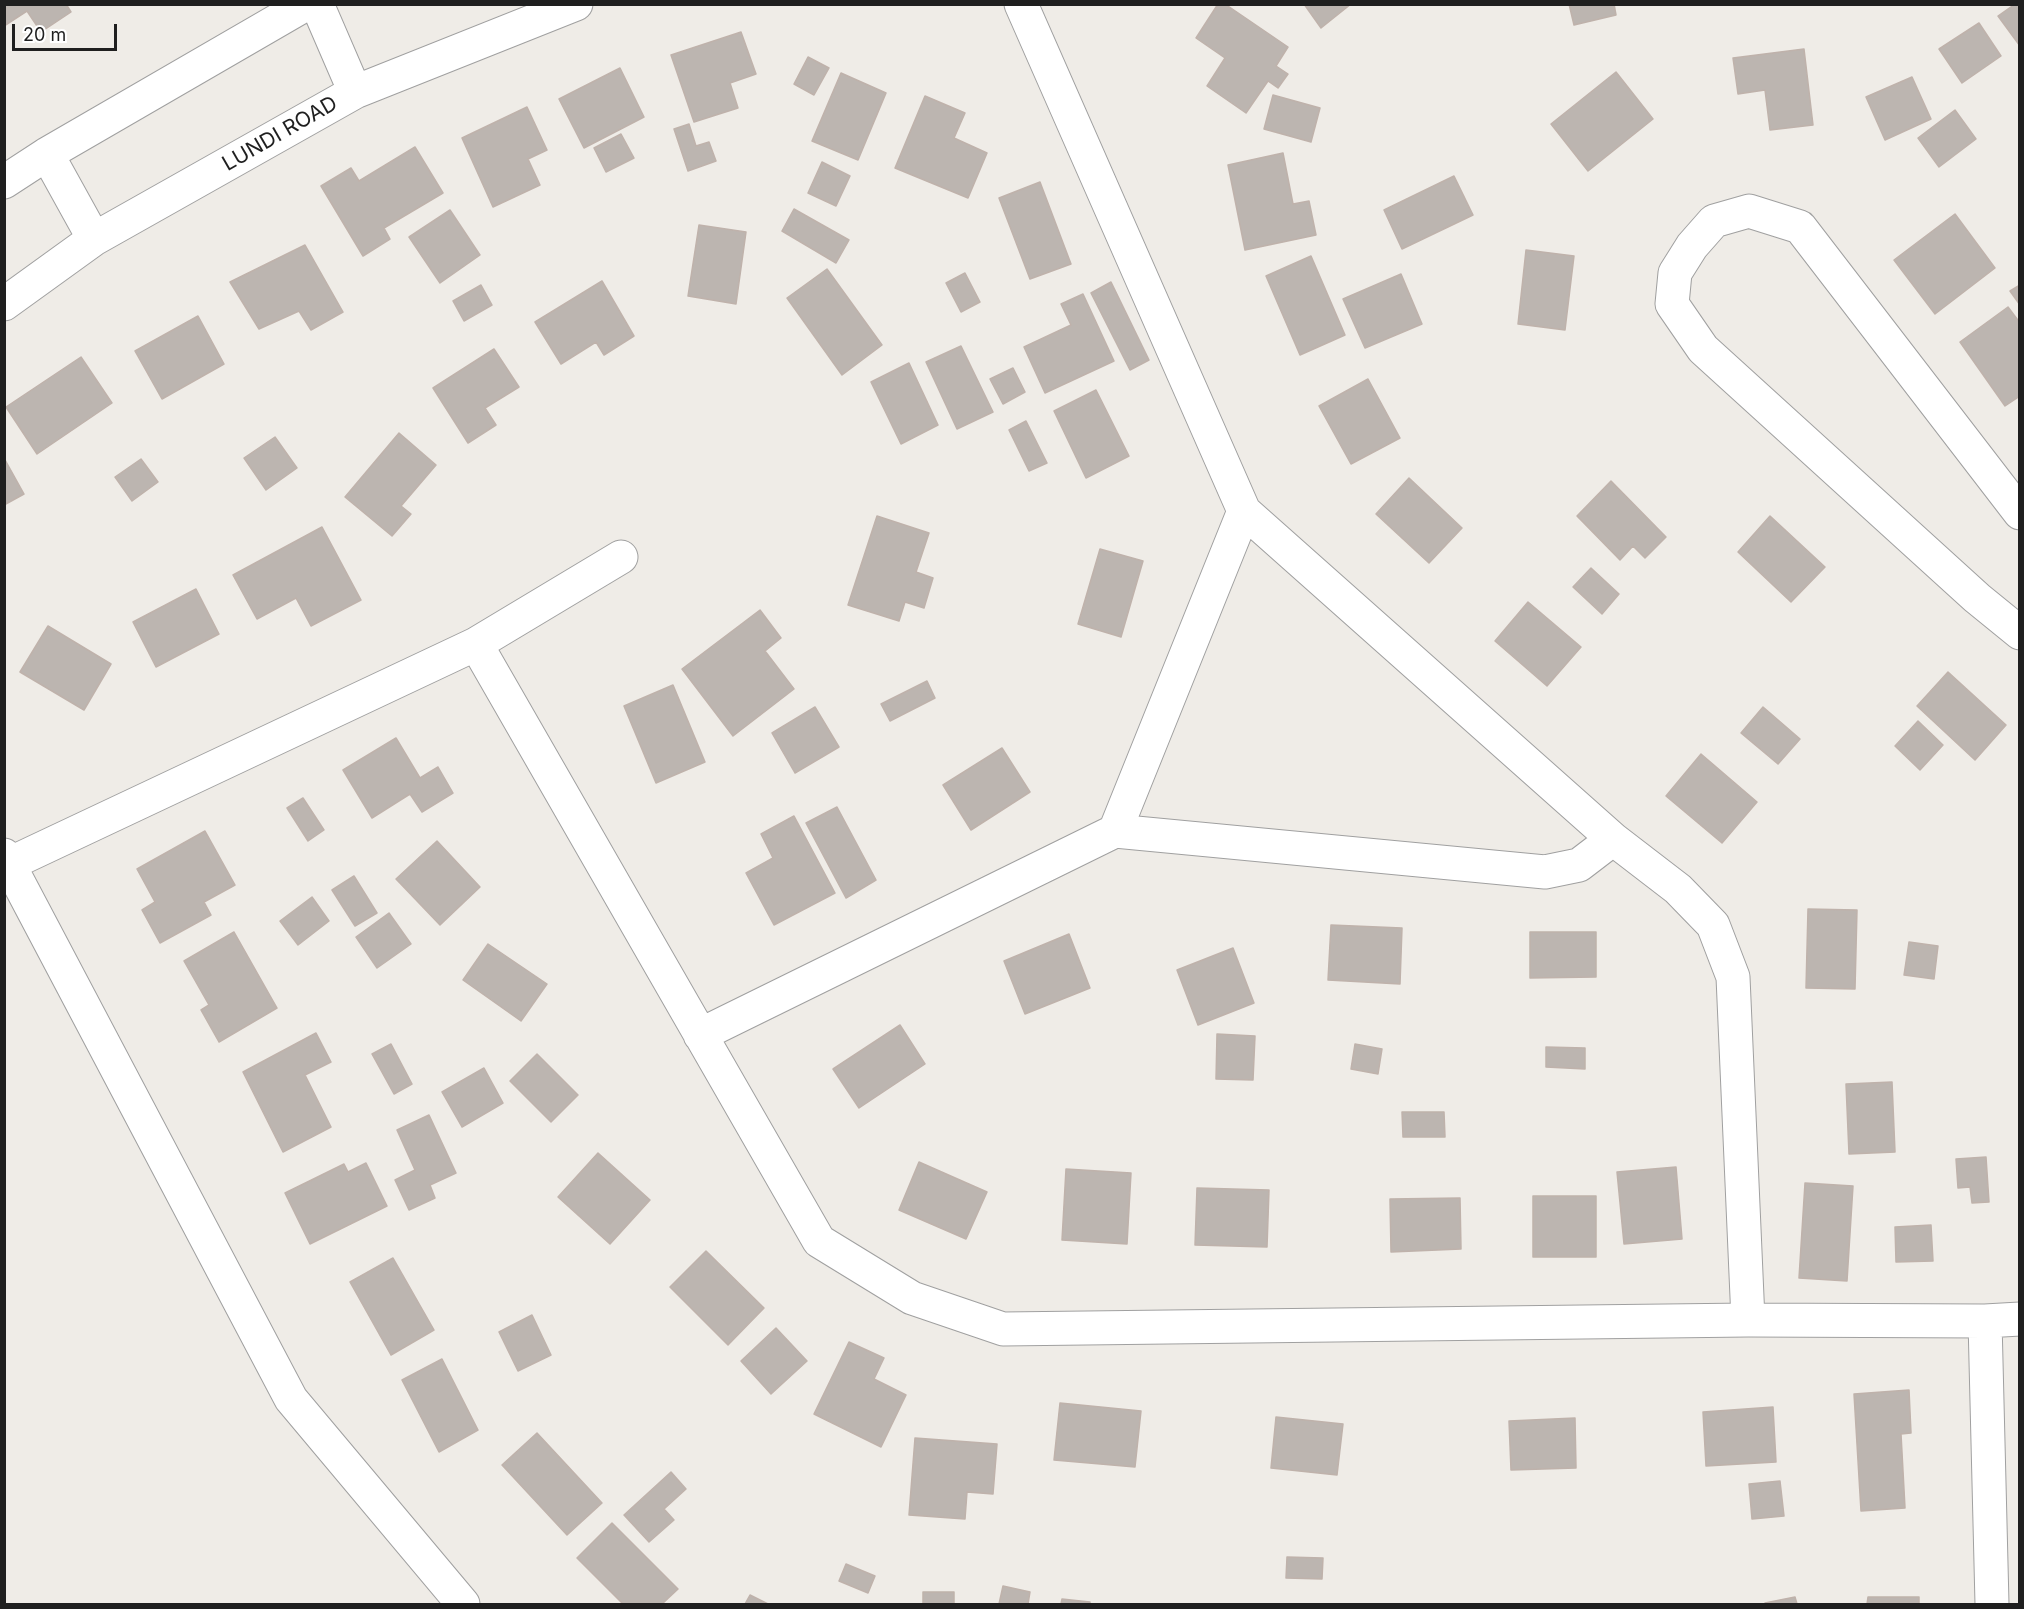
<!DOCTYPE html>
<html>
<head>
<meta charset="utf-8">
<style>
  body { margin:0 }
  #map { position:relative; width:2024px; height:1609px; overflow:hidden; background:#efece7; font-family:Inter,sans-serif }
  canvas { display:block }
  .frame { position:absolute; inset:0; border:6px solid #1f1f1f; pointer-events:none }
  .scale { position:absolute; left:12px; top:24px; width:105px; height:27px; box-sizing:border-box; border:3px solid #1f1f1f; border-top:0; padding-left:8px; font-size:18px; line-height:21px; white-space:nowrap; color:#1f1f1f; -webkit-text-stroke:4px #fff; paint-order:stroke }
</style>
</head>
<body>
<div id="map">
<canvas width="2024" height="1609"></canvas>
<div class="frame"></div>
<div class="scale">20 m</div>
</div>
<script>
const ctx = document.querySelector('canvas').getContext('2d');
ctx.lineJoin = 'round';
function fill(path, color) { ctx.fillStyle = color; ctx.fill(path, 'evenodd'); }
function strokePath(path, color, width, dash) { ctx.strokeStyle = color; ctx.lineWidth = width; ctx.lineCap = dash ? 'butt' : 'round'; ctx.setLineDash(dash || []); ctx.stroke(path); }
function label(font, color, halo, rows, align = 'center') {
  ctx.font = font + ' Inter,sans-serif'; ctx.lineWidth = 6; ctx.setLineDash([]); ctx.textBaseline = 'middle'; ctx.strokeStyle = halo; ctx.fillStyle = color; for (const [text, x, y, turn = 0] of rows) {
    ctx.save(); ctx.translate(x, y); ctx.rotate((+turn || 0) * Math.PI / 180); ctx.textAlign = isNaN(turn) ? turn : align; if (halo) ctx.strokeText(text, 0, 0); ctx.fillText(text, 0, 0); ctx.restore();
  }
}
const building = new Path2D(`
  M 4,4 L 66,4 L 71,12 L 41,32 L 27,11 L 4,26 Z
  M 1218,4 L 1225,4 L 1288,47 L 1276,66 L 1288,74 L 1278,88 L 1268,81 L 1246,113 L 1207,86 L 1225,58 L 1196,38 Z
  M 1304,4 L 1351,4 L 1321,28 Z
  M 1569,4 L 1614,4 L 1616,15 L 1574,25 Z
  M 2015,4 L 2020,4 L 2020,46 L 1998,16 Z
  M 1979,23 L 2001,56 L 1962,83 L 1939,49 Z
  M 741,32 L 756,74 L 730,83 L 738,108 L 694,122 L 671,55 Z
  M 1804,49 L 1813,125 L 1770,130 L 1765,90 L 1738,94 L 1733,58 Z
  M 808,57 L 829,68 L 814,95 L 794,84 Z
  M 620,68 L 644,117 L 584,148 L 559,99 Z
  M 1616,72 L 1653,119 L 1588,171 L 1551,124 Z
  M 841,73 L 886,93 L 858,160 L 812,141 Z
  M 1912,77 L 1931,119 L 1885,140 L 1866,97 Z
  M 1273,95 L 1320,108 L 1311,142 L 1264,129 Z
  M 925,96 L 965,113 L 954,138 L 987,153 L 968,198 L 895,168 Z
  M 527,107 L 547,150 L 528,159 L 540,185 L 493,207 L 462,138 Z
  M 1955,110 L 1976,139 L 1939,167 L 1918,138 Z
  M 689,124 L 696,146 L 709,142 L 716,161 L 688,171 L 674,129 Z
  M 621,134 L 634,158 L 606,172 L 594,148 Z
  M 415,147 L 443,193 L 384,228 L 390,239 L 363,256 L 321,186 L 351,168 L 359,181 Z
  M 1283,153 L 1293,204 L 1309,201 L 1316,235 L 1245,250 L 1228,165 Z
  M 822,162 L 850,176 L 836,206 L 808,193 Z
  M 1454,176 L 1473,215 L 1402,249 L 1384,210 Z
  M 1040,182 L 1071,264 L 1030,279 L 999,198 Z
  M 794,209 L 849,240 L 836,263 L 782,231 Z
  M 450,210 L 480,255 L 440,283 L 409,237 Z
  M 1955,214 L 1995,268 L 1935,314 L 1894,260 Z
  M 699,225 L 746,232 L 736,304 L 688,296 Z
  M 305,245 L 343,312 L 311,330 L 299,311 L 259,329 L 230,282 Z
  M 1526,250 L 1574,256 L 1565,330 L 1518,324 Z
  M 1311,256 L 1345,335 L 1300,355 L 1266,276 Z
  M 827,269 L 882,345 L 842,375 L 787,298 Z
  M 965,273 L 980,302 L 961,312 L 946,283 Z
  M 1401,274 L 1422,324 L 1365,348 L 1343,299 Z
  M 602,281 L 634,336 L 604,355 L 596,342 L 561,364 L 535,322 Z
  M 1111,282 L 1149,360 L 1130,370 L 1091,293 Z
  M 481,285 L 492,305 L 464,321 L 453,301 Z
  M 2020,285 L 2020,305 L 2010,291 Z
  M 1083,294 L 1114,361 L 1045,393 L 1024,347 L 1071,325 L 1061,304 Z
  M 2008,307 L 2020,323 L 2020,396 L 2005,406 L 1960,342 Z
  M 198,316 L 224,364 L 162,399 L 135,351 Z
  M 961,346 L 993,412 L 957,429 L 926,362 Z
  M 494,349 L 519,387 L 485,408 L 496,425 L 468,443 L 433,388 Z
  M 81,357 L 112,403 L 37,454 L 6,407 Z
  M 909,363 L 938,425 L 901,444 L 871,382 Z
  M 1013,368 L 1025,392 L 1003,404 L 990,379 Z
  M 1368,379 L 1400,438 L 1351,464 L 1319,406 Z
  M 1096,390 L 1129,456 L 1086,478 L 1054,411 Z
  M 1026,421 L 1047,463 L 1029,471 L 1009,430 Z
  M 399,433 L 436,465 L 401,506 L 411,514 L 392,536 L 345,497 Z
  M 275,437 L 297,468 L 266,490 L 244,458 Z
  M 4,458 L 24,494 L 4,505 Z
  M 141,459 L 158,482 L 132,501 L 115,477 Z
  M 1409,478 L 1462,528 L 1429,563 L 1376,514 Z
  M 1611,481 L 1666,537 L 1645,558 L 1633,546 L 1620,560 L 1577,516 Z
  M 877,516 L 929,533 L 916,572 L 933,578 L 924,608 L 905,602 L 899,621 L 848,605 Z
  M 1770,516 L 1825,567 L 1791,602 L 1738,552 Z
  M 322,527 L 361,600 L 311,626 L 296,598 L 257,619 L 233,575 Z
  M 1100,549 L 1143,561 L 1121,637 L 1078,624 Z
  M 1591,568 L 1619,594 L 1602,614 L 1573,587 Z
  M 196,589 L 219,634 L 156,667 L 133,622 Z
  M 1528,602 L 1581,647 L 1547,686 L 1495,641 Z
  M 760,610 L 781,638 L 765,651 L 794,689 L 733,736 L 682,669 Z
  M 48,626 L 111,664 L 84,710 L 20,672 Z
  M 1948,672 L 2006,725 L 1975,760 L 1917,706 Z
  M 927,681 L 935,698 L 890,721 L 881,704 Z
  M 673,685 L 705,762 L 656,783 L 624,706 Z
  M 815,707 L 839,747 L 795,773 L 772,733 Z
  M 1763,707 L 1800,739 L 1778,764 L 1741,733 Z
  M 1918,721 L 1943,745 L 1920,770 L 1895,746 Z
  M 396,738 L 420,778 L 438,767 L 453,793 L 422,812 L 410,794 L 372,818 L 343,770 Z
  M 1002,748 L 1030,792 L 971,830 L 943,785 Z
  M 1701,754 L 1757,802 L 1722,843 L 1666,796 Z
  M 303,798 L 324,830 L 308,841 L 287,808 Z
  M 837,807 L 876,880 L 846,898 L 806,823 Z
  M 794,816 L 835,893 L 774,925 L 746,873 L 773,858 L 761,834 Z
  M 205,831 L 235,885 L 204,902 L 211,915 L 160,943 L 142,910 L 155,902 L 137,869 Z
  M 437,841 L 480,887 L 440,925 L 396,879 Z
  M 354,876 L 377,913 L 355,926 L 332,890 Z
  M 312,897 L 329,921 L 298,945 L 280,921 Z
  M 1808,909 L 1857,910 L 1855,989 L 1806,988 Z
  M 389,913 L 411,944 L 377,968 L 356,937 Z
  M 1331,925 L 1402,928 L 1400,984 L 1328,980 Z
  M 234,932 L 277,1008 L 219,1042 L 201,1010 L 209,1005 L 184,961 Z
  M 1530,932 L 1596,932 L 1596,977 L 1530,978 Z
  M 1069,934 L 1090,988 L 1025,1014 L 1004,961 Z
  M 1909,942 L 1938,946 L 1934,979 L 1904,975 Z
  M 488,944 L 547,984 L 521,1021 L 463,980 Z
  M 1233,948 L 1254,1003 L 1198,1025 L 1177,970 Z
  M 900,1025 L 925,1064 L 859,1108 L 833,1069 Z
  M 316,1033 L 331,1062 L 305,1075 L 331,1127 L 283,1152 L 243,1072 Z
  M 1217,1034 L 1255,1036 L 1253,1080 L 1216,1079 Z
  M 391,1044 L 412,1084 L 394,1094 L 372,1054 Z
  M 1355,1044 L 1382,1049 L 1378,1074 L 1351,1069 Z
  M 1546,1047 L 1585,1048 L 1585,1069 L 1546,1067 Z
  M 537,1054 L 578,1095 L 551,1122 L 510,1081 Z
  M 484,1068 L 503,1103 L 462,1127 L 442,1092 Z
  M 1892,1082 L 1895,1152 L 1849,1154 L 1846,1084 Z
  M 1402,1112 L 1444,1112 L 1445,1137 L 1403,1137 Z
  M 429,1115 L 456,1173 L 430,1185 L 435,1198 L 409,1210 L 395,1180 L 415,1170 L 397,1130 Z
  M 598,1153 L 650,1200 L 610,1244 L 558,1197 Z
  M 1986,1157 L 1989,1202 L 1972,1203 L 1970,1187 L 1958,1188 L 1956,1159 Z
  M 919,1162 L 987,1192 L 966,1239 L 899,1210 Z
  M 366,1163 L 387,1206 L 310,1244 L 285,1193 L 344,1164 L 348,1172 Z
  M 1676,1167 L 1682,1239 L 1624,1244 L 1617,1172 Z
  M 1066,1169 L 1131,1173 L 1127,1244 L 1062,1240 Z
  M 1805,1183 L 1853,1186 L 1847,1281 L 1799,1278 Z
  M 1197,1188 L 1269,1190 L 1267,1247 L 1195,1245 Z
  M 1533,1196 L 1596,1196 L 1596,1257 L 1533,1257 Z
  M 1460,1198 L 1461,1249 L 1391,1252 L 1390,1199 Z
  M 1931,1225 L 1933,1261 L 1896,1262 L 1895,1227 Z
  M 706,1251 L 764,1308 L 728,1345 L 670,1287 Z
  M 393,1258 L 434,1330 L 391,1355 L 350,1282 Z
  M 532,1315 L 551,1355 L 518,1371 L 499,1332 Z
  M 776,1328 L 807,1361 L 771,1394 L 741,1361 Z
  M 849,1342 L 884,1358 L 874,1379 L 906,1395 L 881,1447 L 814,1414 Z
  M 442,1359 L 478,1430 L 439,1452 L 402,1380 Z
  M 1909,1390 L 1911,1433 L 1901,1434 L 1905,1508 L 1861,1511 L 1854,1394 Z
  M 1060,1403 L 1141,1411 L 1135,1467 L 1054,1460 Z
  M 1773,1407 L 1776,1462 L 1706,1466 L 1703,1412 Z
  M 1276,1417 L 1343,1424 L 1337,1475 L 1271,1468 Z
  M 1575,1418 L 1576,1468 L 1511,1470 L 1509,1421 Z
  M 537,1433 L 602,1503 L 567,1535 L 502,1465 Z
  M 915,1438 L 997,1444 L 993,1494 L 967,1492 L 965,1519 L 909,1515 Z
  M 671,1472 L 686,1489 L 664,1509 L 674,1520 L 649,1542 L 624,1515 Z
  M 1780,1481 L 1784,1516 L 1752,1519 L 1749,1484 Z
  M 612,1523 L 678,1589 L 662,1604 L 623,1604 L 577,1558 Z
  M 1287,1557 L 1323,1558 L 1322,1579 L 1286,1578 Z
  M 846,1564 L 875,1576 L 868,1593 L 839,1581 Z
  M 1003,1586 L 1030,1592 L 1028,1604 L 999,1604 Z
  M 923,1592 L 954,1592 L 954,1604 L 923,1604 Z
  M 750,1595 L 768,1604 L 745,1604 Z
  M 1795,1597 L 1797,1604 L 1765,1604 L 1765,1603 Z
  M 1868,1597 L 1919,1597 L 1919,1604 L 1867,1604 Z
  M 1062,1599 L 1090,1602 L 1090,1604 L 1061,1604 Z`);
fill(building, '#bcb5b0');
strokePath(building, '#bfb2ab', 1.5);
const minor = new Path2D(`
  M 317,4 L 355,92
  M 1021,4 L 1244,511
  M 47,154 L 94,239
  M 4,182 L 47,154 L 306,4
  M 4,304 L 94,239 L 355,92 L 576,4
  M 2020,513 L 1800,227 L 1749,211 L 1714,221 L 1692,246 L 1675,273 L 1672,304 L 1703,349 L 1977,598 L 2020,633
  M 476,644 L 621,557
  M 1115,831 L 1244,511 L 1613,839
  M 4,855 L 291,1399 L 463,1604
  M 9,864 L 476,644 L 819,1241 L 912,1298 L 1003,1329 L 1748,1320 L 1985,1321 L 1992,1604
  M 700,1035 L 1115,831 L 1545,872 L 1579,865 L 1613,839 L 1678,889 L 1713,925 L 1733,977 L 1748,1320
  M 1985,1321 L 2020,1319`);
strokePath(minor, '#a0a0a0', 35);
strokePath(minor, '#fff', 33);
label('21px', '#1f1f1f', '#fff', [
  ["LUNDI ROAD",280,134,-30]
]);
</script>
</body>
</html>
